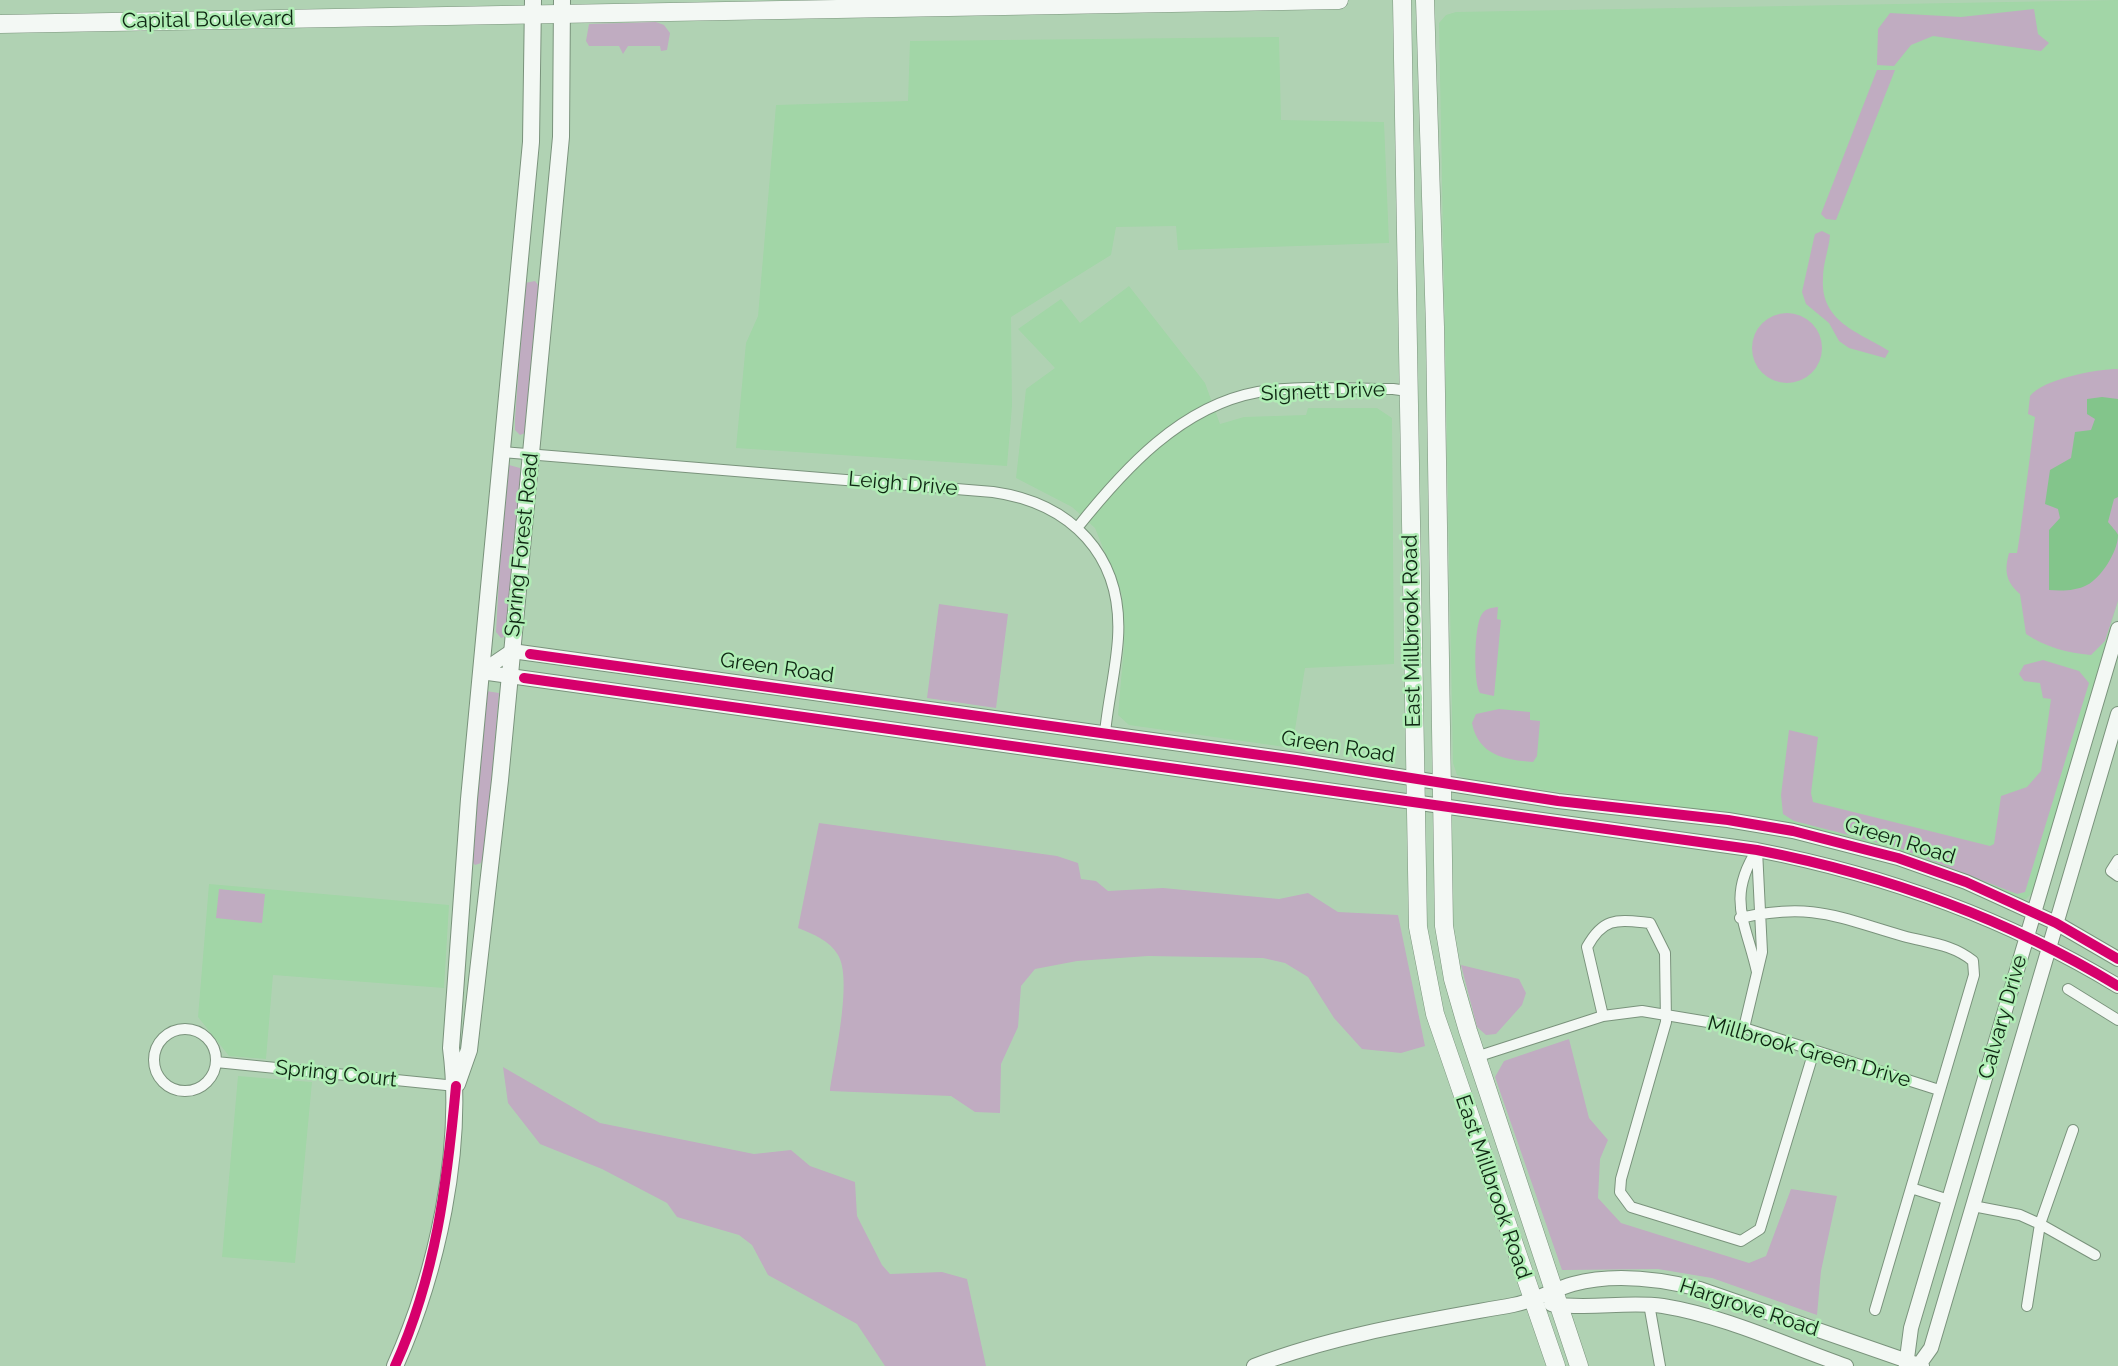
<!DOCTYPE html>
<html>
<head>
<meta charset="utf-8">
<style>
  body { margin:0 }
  canvas { display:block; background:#b0d2b3 }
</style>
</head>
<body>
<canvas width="2118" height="1366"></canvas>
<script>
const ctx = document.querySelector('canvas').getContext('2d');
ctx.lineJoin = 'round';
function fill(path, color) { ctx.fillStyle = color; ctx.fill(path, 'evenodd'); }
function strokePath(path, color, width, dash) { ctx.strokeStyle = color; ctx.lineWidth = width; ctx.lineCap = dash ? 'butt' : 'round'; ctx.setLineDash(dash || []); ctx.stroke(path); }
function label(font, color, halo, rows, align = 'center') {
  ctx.font = font + ' Raleway,sans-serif'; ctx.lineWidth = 5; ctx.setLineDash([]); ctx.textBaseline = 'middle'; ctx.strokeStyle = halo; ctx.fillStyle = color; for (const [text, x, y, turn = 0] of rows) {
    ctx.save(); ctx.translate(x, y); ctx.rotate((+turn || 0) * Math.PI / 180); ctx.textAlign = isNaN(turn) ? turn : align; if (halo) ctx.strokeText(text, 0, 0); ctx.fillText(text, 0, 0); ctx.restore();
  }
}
fill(new Path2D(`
  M 2118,0 L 2118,601 L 2033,892 L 2026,899 L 2016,898 L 1846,838 L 1783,822 L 1470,780 L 1457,775 L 1453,763 L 1439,23 L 1446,15 L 1456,12 Z
  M 1279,37 L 1281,120 L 1384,122 L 1389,243 L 1178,250 L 1176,226 L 1116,227 L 1111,255 L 1011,317 L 1012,406 L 1007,466 L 736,448 L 746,343 L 758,316 L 776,105 L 908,101 L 910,41 Z
  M 1129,286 L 1205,383 L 1220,424 L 1244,417 L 1306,415 L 1308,408 L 1377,408 L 1392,418 L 1394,664 L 1305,668 L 1292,748 L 1129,725 L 1118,715 L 1124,646 L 1122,595 L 1095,528 L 1072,507 L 1016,478 L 1026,389 L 1055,368 L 1018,329 L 1061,299 L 1080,323 Z
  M 209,884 L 449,905 L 444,988 L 273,975 L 266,1059 L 229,1056 L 198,1017 Z
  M 238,1076 L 312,1082 L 295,1263 L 222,1257 Z`), '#a2d6a7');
fill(new Path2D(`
  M 2034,9 L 2038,34 L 2049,43 L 2041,51 L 1933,36 L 1911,45 L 1894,66 L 1877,65 L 1878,29 L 1890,13 L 1961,17 Z
  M 656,22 L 664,25 L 670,33 L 667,50 L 661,51 L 660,46 L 628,46 L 623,54 L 619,46 L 589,46 L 586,41 L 589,24 Z
  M 1877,70 L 1895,70 L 1836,220 L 1826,219 L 1821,214 Z
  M 1822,231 L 1830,235 C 1829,249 1823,263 1823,278 C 1820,322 1859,332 1889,351 L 1885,358 L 1849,348 L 1839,341 L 1829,323 L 1806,304 L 1802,292 L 1814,238 L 1815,234 Z
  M 535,281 L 539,286 L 525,433 L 520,435 L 515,430 L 515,419 L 525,283 Z
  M1752 348a35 35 0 1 1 70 0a35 35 0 1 1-70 0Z
  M 2118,369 L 2118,601 L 2105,641 L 2091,655 C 2068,653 2045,647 2026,634 L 2020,594 C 2006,582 2004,571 2009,553 L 2017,553 L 2020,534 L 2035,417 L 2028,414 L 2030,396 C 2043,379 2097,369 2118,369 Z
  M 509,465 L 520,468 L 521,473 L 506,636 L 501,638 L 496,632 L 505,474 Z
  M 939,604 L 1008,614 L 996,708 L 927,698 Z
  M 1498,607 L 1497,619 L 1501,620 L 1494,696 L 1480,693 C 1473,683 1474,624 1482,614 C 1486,608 1491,608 1498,607 Z
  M 2043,660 L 2079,671 L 2089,683 L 2025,892 L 2017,894 L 1899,848 L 1794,821 L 1783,814 L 1781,795 L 1789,730 L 1818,737 L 1811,793 L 1813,802 L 1990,846 L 1994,844 L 2001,796 L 2027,787 L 2041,771 L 2051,699 L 2043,698 L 2040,683 L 2024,681 L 2019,674 L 2024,665 Z
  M 486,691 L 499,693 L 486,846 L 481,863 L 475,865 L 471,861 Z
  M 1499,709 L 1530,712 L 1530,720 L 1540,721 L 1537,756 L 1533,762 C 1505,760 1478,755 1472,723 L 1476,714 Z
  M 819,823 L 1057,856 L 1078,863 L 1081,879 L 1096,881 L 1108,891 L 1163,888 L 1279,899 L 1308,893 L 1338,912 L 1398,915 L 1425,1046 L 1401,1053 L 1362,1049 L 1334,1018 L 1308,977 L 1285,963 L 1263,958 L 1148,956 L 1077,961 L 1035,969 L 1021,986 L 1018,1027 L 1001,1064 L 1000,1113 L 975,1112 L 951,1096 L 830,1091 C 834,1061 853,979 838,955 C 829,940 813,934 798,928 Z
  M 219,889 L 265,894 L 262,923 L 216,918 Z
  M 1461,965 L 1519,979 L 1526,993 L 1522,1005 L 1496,1034 L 1486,1035 L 1477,1027 Z
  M 1569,1039 L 1589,1118 L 1608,1140 L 1600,1159 L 1598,1198 L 1621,1223 L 1749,1263 L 1766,1256 L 1791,1189 L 1837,1196 L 1821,1271 L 1817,1315 L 1712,1278 L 1658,1269 L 1562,1270 L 1495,1077 L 1504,1061 Z
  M 503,1067 L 600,1123 L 754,1154 L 791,1150 L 810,1166 L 855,1182 L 857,1216 L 882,1265 L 890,1274 L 942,1272 L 967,1279 L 986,1366 L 885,1366 L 857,1324 L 768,1275 L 752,1245 L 739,1235 L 677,1217 L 667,1203 L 602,1169 L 540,1144 L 508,1103 Z`), '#c0acc1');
fill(new Path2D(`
  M 2102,397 L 2118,399 L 2118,497 L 2114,499 L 2108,522 C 2111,526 2117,532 2118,535 C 2118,552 2100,579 2087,585 C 2076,591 2061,591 2049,590 L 2049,530 L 2060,518 L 2058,509 L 2045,504 L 2050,470 L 2071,458 L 2075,432 L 2091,430 L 2095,419 L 2087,414 L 2087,399 Z`), '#83c58b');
const minor = new Path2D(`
  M 502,452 L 993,492 C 1071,503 1123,555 1118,638 C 1116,670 1108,701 1105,733
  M 1077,528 C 1124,469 1181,406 1258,392 C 1301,385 1349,389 1393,389 L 1408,391
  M 2118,860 L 2111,871 L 2118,876
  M 1740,918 C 1812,902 1837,917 1903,936 C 1929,943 1952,944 1973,961 L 1974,975 L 1875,1310
  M 1757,972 C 1746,923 1726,898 1757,850
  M 2068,989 L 2118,1020
  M 1603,1016 L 1587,947 C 1604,916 1618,920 1650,923 L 1665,953 L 1666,1022 L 1621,1179 L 1620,1192 L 1631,1207 L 1741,1241 L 1760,1229 L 1814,1051
  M 1744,1028 L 1762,952 L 1757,850
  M154 1060a31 31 0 1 1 62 0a31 31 0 1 1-62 0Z
  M 1476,1057 L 1603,1016 L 1642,1011 L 1744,1028 L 1939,1090
  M 216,1062 L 456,1086
  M 2073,1130 L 2040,1224 L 2095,1255
  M 1911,1188 L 1949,1200
  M 1973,1206 L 2020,1215 L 2040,1224 L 2027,1306
  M 1649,1304 L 1660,1366`);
const tertiary = new Path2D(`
  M 481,672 L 512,651 L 1296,760 L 1558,801 L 1728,820 L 1793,831 L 1898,858 L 1966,882 L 2056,923 L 2118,959
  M 481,672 L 1757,850 C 1886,875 2006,918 2118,986
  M 1551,1304 C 1589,1310 1625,1301 1663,1306 C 1725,1316 1786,1345 1846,1366
  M 1254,1366 C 1338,1334 1425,1321 1513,1305 C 1535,1301 1552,1290 1573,1284 C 1613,1273 1661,1279 1700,1289 L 1922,1366
  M 1906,1366 L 1911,1328 L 2118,629
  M 1918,1366 L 1931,1348 L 2118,714`);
const secondary = new Path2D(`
  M 457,1084 L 469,1050 L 500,780 L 561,137 L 562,0
  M 395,1366 C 437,1273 464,1149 451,1048 L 469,799 L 531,142 L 533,0`);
const primary = new Path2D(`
  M 1402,0 L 1418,927 L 1435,1014 L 1556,1366
  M 1425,0 L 1435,327 L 1444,926 L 1453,979 L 1468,1031 L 1579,1366`);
const trunk = new Path2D(`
  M 0,24 L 1339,0`);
strokePath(minor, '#7a937c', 12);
strokePath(tertiary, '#7a937c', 16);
strokePath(secondary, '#7a937c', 18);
strokePath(primary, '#7a937c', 19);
strokePath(trunk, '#7a937c', 19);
strokePath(minor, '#f3f8f4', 10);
strokePath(tertiary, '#f3f8f4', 14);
strokePath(secondary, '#f3f8f4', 16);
strokePath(primary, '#f3f8f4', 18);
strokePath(trunk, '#f3f8f4', 18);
strokePath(new Path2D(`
  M 530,654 L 1296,760 L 1558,801 L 1728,820 L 1793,831 L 1898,858 L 1966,882 L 2056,923 L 2118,959
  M 524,678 L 1757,850 C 1886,875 2006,918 2118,986
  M 395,1366 C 436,1276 447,1183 456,1086`), '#d6006c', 10);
label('21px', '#0e2612', '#b0edb5', [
  ["Capital Boulevard",208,20,-1],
  ["Signett Drive",1323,392,-2],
  ["Leigh Drive",903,484,5],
  ["Spring Forest Road",522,545,-84],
  ["East Millbrook Road",1412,631,-91],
  ["Green Road",777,668,8],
  ["Green Road",1338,747,9],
  ["Green Road",1900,841,17],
  ["Calvary Drive",2003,1017,-74],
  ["Millbrook Green Drive",1809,1052,16],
  ["Spring Court",336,1074,6],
  ["East Millbrook Road",1493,1187,71],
  ["Hargrove Road",1749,1308,18]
]);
</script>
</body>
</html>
